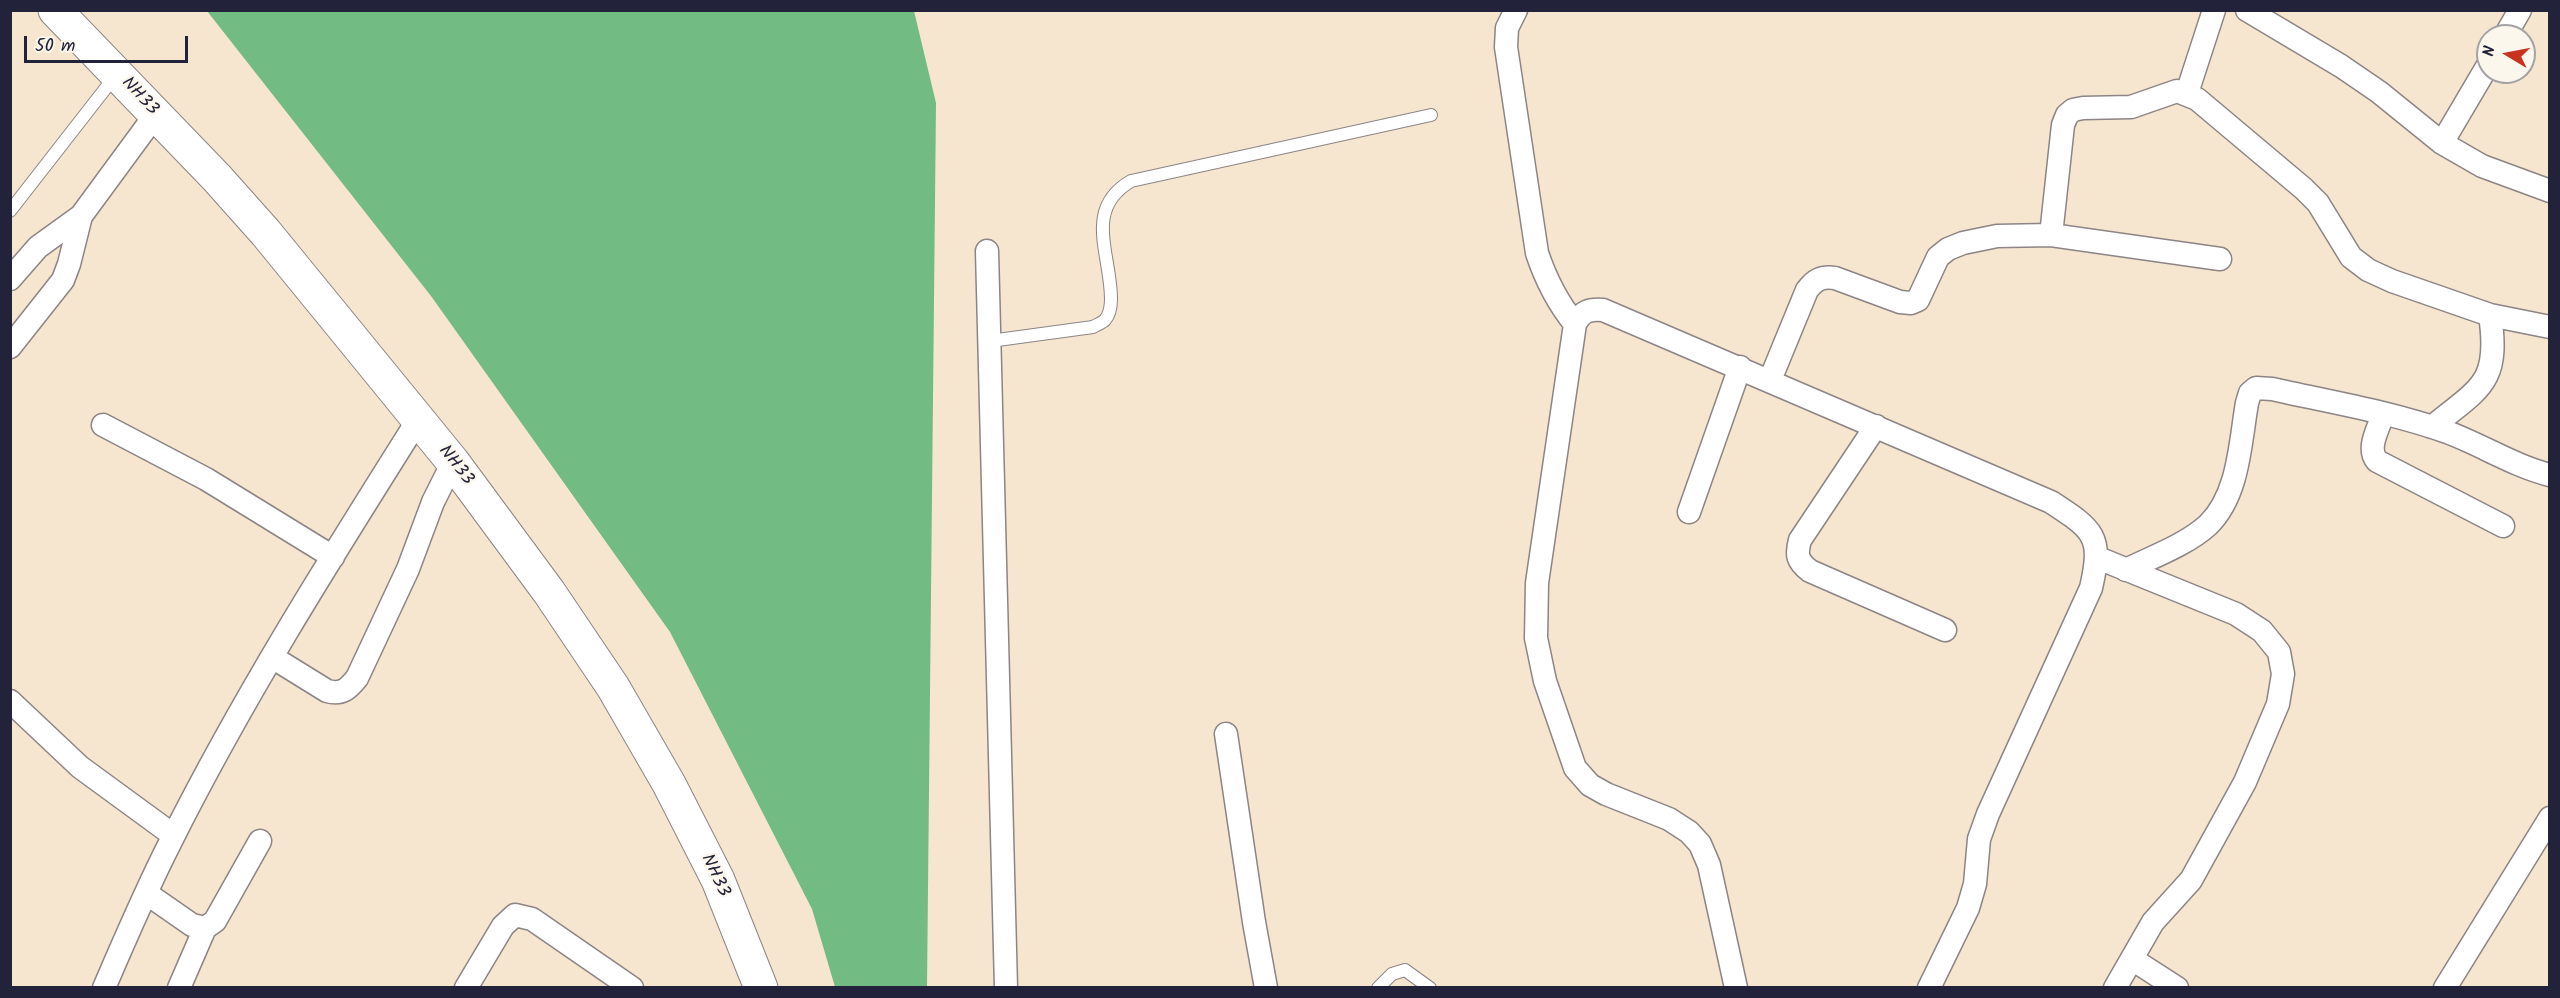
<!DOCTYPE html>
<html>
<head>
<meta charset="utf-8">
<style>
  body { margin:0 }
  #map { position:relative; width:2560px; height:998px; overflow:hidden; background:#f6e6cf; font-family:Kalam,sans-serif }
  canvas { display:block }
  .frame { position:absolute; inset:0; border:12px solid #22223b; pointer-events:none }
  .north { position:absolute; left:2476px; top:24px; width:60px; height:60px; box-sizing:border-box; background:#fbf7ec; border:2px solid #a4a2a5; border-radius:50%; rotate:280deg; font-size:16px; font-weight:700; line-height:24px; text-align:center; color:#22223b }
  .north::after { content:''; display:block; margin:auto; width:21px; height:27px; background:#c8321e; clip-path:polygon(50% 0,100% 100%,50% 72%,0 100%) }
  .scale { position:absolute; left:24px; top:36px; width:164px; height:27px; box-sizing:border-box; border:3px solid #22223b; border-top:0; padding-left:8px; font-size:18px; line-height:21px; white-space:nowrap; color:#22223b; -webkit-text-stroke:4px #fbf7ec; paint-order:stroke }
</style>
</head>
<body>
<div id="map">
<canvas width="2560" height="998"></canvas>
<div class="frame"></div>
<div class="north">N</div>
<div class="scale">50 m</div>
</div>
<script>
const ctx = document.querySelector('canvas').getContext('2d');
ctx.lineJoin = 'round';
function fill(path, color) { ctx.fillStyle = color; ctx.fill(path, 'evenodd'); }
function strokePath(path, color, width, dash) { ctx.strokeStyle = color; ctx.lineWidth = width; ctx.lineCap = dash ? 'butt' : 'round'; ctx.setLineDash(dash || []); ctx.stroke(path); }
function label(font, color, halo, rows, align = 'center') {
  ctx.font = font + ' Kalam,sans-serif'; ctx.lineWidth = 4.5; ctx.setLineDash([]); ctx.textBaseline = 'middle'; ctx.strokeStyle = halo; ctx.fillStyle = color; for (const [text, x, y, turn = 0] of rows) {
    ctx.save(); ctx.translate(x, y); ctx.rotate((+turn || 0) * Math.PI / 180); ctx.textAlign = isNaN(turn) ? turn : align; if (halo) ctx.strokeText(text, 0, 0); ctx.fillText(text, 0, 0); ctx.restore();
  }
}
fill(new Path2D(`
  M 207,11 L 914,11 L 936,103 L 927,987 L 835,987 L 812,909 L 670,632 L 431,296 Z`), '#72bb82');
const service = new Path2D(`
  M 10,211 L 116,75
  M 990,341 L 1093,327 C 1096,325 1102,323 1105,320 C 1110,314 1111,306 1111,299 C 1111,254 1083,209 1131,181 L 1431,115
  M 1378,988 L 1392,974 L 1405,970 L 1430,988`);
const minor = new Path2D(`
  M 1516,10 L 1507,28 L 1506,47 L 1537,253 C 1546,280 1557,302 1575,324
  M 2247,10 L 2341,66 L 2379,92 L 2442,143 L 2482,166 L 2550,191
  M 2505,36 L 2520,10
  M 2187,93 L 2214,10
  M 2442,143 L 2488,65
  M 2051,235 L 2063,125 L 2067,115 L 2073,110 L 2083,108 L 2131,107 L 2177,91 L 2197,99 L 2304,189 L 2318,203 L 2351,257 L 2368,270 L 2392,281 L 2490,315 L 2550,327
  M 987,251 L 1006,988
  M 10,279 L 38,247 L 81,216 L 156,114
  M 10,347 L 63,280 L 69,264 L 81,216
  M 1770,380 L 1807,290 C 1815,280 1821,276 1835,278 L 1900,302 L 1911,303 L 1918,300 L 1938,257 L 1948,249 L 1963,243 L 1997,236 L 2051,235 L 2220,259
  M 2383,414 C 2379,428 2366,448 2377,461 L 2503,526
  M 103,425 L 206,479 L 333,557
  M 1876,426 L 1800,540 C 1796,555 1797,561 1810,571 L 1945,630
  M 2432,427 C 2481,387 2500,383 2490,315
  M 1689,512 L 1740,367
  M 2098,558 L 2236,614 L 2262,631 L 2279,652 L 2283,674 L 2278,704 L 2245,782 L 2191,880 L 2153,922 L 2115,988
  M 2126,570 C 2152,557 2186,545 2208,525 C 2239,495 2240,443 2247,403 L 2250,393 L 2256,388 L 2272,389 C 2330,402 2391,412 2447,432 C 2482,445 2514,466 2550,475
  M 272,657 L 327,691 C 342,695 348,689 357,678 L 408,569 L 433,502 L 453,462
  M 10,701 L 80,767 L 173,835
  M 1226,734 L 1254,922 L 1266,988
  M 146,893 L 192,925 L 205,928 L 215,921 L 260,841
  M 2132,959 L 2177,988
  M 104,988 C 125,939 146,890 170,843 C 243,697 331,558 418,420
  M 179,988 L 205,928
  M 466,988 L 503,926 L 515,915 L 532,919 L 632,988
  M 1736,988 L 1709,865 L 1700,844 L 1689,832 L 1669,819 L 1606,794 L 1590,785 L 1575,768 L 1545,681 L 1536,638 L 1537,583 L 1575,324 C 1582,311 1589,309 1603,310 L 2051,502 C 2094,530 2103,536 2091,588 L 1988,814 L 1979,839 L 1975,884 L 1968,908 L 1929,988
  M 2445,988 L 2550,818`);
const secondary = new Path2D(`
  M 55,10 L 217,178 L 266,233 L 453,462 L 549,592 L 613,687 L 669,784 L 718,880 L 761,988`);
strokePath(service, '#8c8485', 14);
strokePath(minor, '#8c8485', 25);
strokePath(secondary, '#8c8485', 35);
strokePath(service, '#fff', 12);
strokePath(minor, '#fff', 22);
strokePath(secondary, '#fff', 33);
label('18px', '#22223b', '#fbf7ec', [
  ["NH33",139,97,47],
  ["NH33",455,466,52],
  ["NH33",714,876,65]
]);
</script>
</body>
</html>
